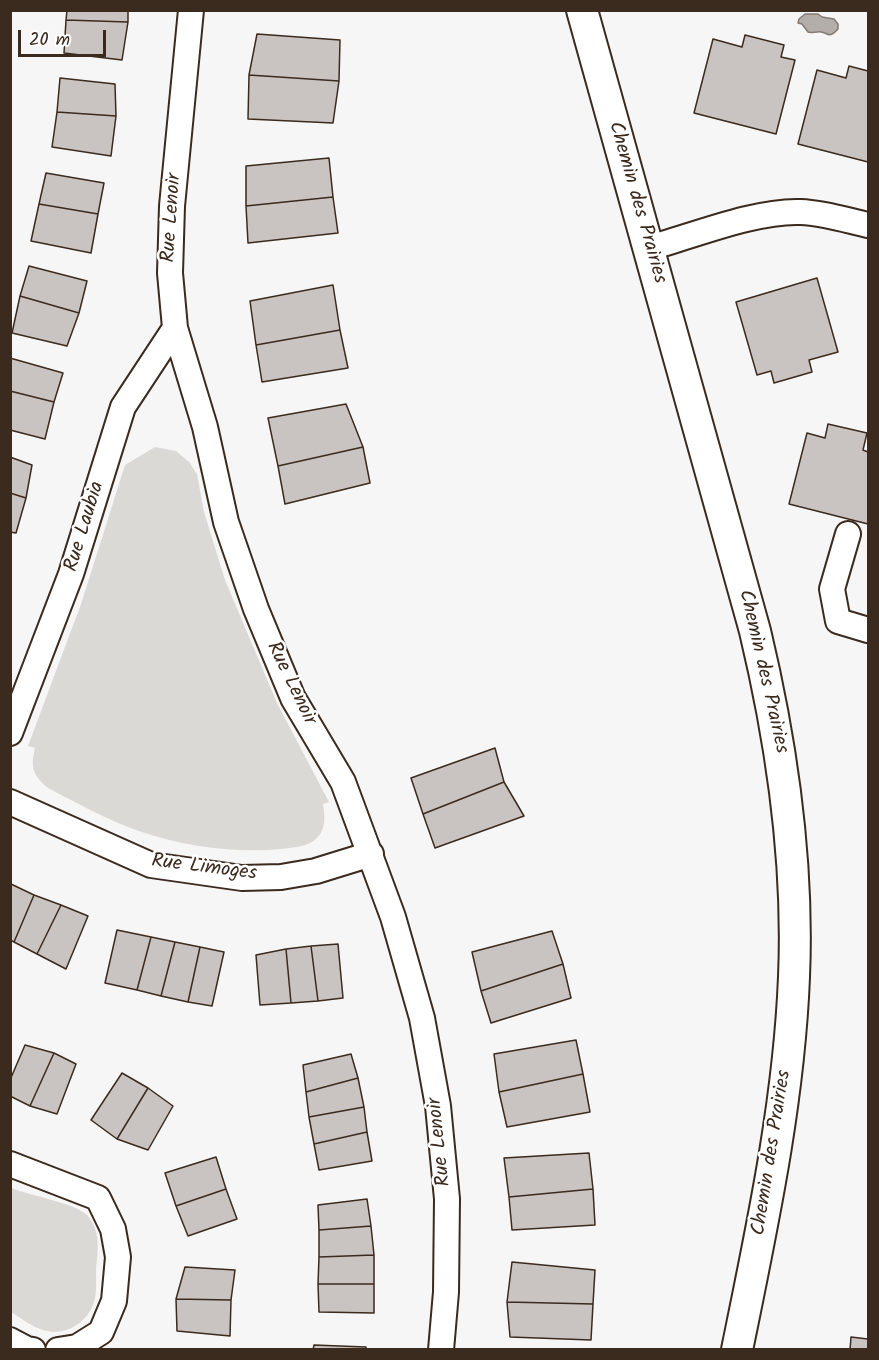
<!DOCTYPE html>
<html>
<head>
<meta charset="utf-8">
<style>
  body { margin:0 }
  #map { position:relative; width:879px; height:1360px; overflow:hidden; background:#f7f6f6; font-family:Kalam,sans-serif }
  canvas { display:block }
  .frame { position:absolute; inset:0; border:12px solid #3b2a1e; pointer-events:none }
  .scale { position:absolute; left:18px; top:30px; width:88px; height:27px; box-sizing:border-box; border:3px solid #3b2a1e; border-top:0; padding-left:8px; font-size:18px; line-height:21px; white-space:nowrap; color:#3b2a1e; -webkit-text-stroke:4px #fff; paint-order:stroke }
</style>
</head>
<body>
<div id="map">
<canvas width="879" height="1360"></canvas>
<div class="frame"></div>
<div class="scale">20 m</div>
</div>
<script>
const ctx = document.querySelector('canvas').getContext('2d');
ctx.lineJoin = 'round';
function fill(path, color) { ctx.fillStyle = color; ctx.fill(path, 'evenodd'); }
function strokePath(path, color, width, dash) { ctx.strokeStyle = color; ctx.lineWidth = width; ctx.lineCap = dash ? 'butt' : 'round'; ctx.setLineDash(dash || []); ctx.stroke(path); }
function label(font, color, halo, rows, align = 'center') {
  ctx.font = font + ' Kalam,sans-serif'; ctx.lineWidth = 5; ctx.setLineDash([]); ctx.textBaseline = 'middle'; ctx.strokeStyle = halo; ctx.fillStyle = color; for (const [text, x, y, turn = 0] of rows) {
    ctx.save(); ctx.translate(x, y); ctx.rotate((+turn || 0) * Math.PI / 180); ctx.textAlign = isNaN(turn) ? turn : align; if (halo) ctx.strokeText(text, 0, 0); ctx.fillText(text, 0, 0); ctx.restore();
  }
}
fill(new Path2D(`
  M 155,447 L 176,451 L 189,462 L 197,474 L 204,512 L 225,580 L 277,703 L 329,802 L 323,804 C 325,816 326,829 317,838 C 308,847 294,847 282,849 C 233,853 186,847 139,831 C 107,820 77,803 48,788 C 33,775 30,768 35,748 L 28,746 L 81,604 L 125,465 Z
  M 11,1188 C 29,1195 78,1204 88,1216 C 101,1232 98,1251 96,1270 C 96,1280 97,1292 94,1302 C 88,1323 64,1337 43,1330 C 32,1327 21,1318 11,1312 Z`), '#dbd9d6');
const water = new Path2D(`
  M 805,14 L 818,14 L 822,17 L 834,19 L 838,24 L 838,29 C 827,41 828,30 817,32 C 814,32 811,33 808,32 L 802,24 L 798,23 L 799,19 Z`);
fill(water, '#b4aeaa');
strokePath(water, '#847972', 1.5);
const building = new Path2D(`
  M 67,10 L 128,10 L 128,22 L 66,20 Z
  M 66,20 L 128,22 L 122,60 L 64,53 Z
  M 257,34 L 340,40 L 339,81 L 249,75 Z
  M 745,35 L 784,45 L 781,57 L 795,60 L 776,134 L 694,113 L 713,39 L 742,47 Z
  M 849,66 L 868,71 L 868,162 L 798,144 L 817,70 L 846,78 Z
  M 249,75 L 339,81 L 333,123 L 248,119 Z
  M 60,78 L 115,84 L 116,116 L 57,112 Z
  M 57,112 L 116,116 L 111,156 L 52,147 Z
  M 329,158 L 333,197 L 246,206 L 246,166 Z
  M 46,173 L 104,183 L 98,214 L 39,204 Z
  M 333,197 L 338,233 L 248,243 L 246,206 Z
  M 39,204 L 98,214 L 91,253 L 31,241 Z
  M 29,266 L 87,281 L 79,313 L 20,296 Z
  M 817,278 L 838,352 L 809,360 L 812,372 L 774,383 L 771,371 L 757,375 L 736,302 Z
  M 333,285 L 340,330 L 256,345 L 250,301 Z
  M 20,296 L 79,313 L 67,346 L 12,333 Z
  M 340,330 L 348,368 L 262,382 L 256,345 Z
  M 10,358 L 63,373 L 54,402 L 10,391 Z
  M 10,391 L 54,402 L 45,439 L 10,430 Z
  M 346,404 L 363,447 L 278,466 L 268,418 Z
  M 828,424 L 867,433 L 863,450 L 868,452 L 868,524 L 789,504 L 807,433 L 825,438 Z
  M 363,447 L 370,483 L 285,504 L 278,466 Z
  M 10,457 L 32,465 L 26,498 L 10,493 Z
  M 10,493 L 26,498 L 16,533 L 10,532 Z
  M 495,748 L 504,782 L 423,814 L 411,778 Z
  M 504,782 L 524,816 L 435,848 L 423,814 Z
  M 11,884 L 34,895 L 14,942 L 10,940 Z
  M 34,895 L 61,905 L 37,954 L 14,942 Z
  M 61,905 L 88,916 L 66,969 L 37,954 Z
  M 117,930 L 151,937 L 137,990 L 105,983 Z
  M 552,931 L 563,964 L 481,991 L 472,952 Z
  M 151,937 L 175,942 L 161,996 L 137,990 Z
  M 175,942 L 200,947 L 188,1002 L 161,996 Z
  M 338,944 L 343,998 L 318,1001 L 311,946 Z
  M 311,946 L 318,1001 L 291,1003 L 286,949 Z
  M 200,947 L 224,952 L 212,1006 L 188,1002 Z
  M 286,949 L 291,1003 L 260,1005 L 256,955 Z
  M 563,964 L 571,998 L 491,1023 L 481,991 Z
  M 576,1040 L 583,1074 L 499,1092 L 494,1054 Z
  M 25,1045 L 54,1053 L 30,1106 L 10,1096 L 10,1080 Z
  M 54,1053 L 76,1064 L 57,1114 L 30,1106 Z
  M 351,1054 L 358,1078 L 306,1092 L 303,1065 Z
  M 122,1073 L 148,1088 L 117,1139 L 91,1120 Z
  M 583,1074 L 590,1112 L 507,1127 L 499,1092 Z
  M 358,1078 L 364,1107 L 309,1117 L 306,1092 Z
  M 148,1088 L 173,1106 L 148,1150 L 117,1139 Z
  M 364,1107 L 367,1132 L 314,1144 L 309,1117 Z
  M 367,1132 L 372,1161 L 319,1170 L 314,1144 Z
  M 589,1153 L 593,1189 L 509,1197 L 504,1158 Z
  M 216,1157 L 226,1189 L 176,1206 L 165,1173 Z
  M 226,1189 L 237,1219 L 188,1236 L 176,1206 Z
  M 593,1189 L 595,1225 L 512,1230 L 509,1197 Z
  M 367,1199 L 371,1226 L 319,1230 L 318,1205 Z
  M 371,1226 L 374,1255 L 319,1257 L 319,1230 Z
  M 374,1255 L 374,1284 L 318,1284 L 319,1257 Z
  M 512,1262 L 595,1270 L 593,1304 L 507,1302 Z
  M 185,1267 L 235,1270 L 231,1300 L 176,1299 Z
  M 318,1284 L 374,1284 L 374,1313 L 319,1312 Z
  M 176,1299 L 231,1300 L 230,1336 L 177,1331 Z
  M 507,1302 L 593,1304 L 591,1340 L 510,1337 Z
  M 851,1337 L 868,1339 L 868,1350 L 850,1350 Z
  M 314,1345 L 366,1347 L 366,1350 L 313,1350 Z`);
fill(building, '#c9c3c1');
strokePath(building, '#3b2a1e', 1.5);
const minor = new Path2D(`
  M 191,10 L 172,206 L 170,273 L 175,328 L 205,427 L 226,522 L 256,609 L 293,698 L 343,782 L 393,917 L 422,1018 L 438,1106 L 447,1199 L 446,1292 L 441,1350
  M 649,248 C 693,236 756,210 801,212 C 824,213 846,220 868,225
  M 848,534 L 832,589 L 838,621 L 868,630
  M 10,733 L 71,574 L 123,407 L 175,328
  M 10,802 L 151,865 L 242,878 L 281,877 L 316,871 L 371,854
  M 10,1164 L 98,1198 L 113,1229 L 118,1257 L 114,1301 L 101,1332 L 77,1347 L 58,1350
  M 10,1340 L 27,1349 L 33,1350`);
const tertiary = new Path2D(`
  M 582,10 L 755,631 C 782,744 799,860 794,977 C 789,1103 762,1227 737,1350`);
strokePath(minor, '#3b2a1e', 28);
strokePath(tertiary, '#3b2a1e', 34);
strokePath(minor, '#fff', 24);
strokePath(tertiary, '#fff', 30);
label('20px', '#3b2a1e', '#fff', [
  ["Chemin des Prairies",636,203,74],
  ["Rue Lenoir",173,218,-86],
  ["Rue Laubia",86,527,-73],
  ["Chemin des Prairies",762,672,77],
  ["Rue Lenoir",290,684,64],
  ["Rue Limoges",204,869,7],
  ["Rue Lenoir",441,1142,-96],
  ["Chemin des Prairies",773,1153,-81]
]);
</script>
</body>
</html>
